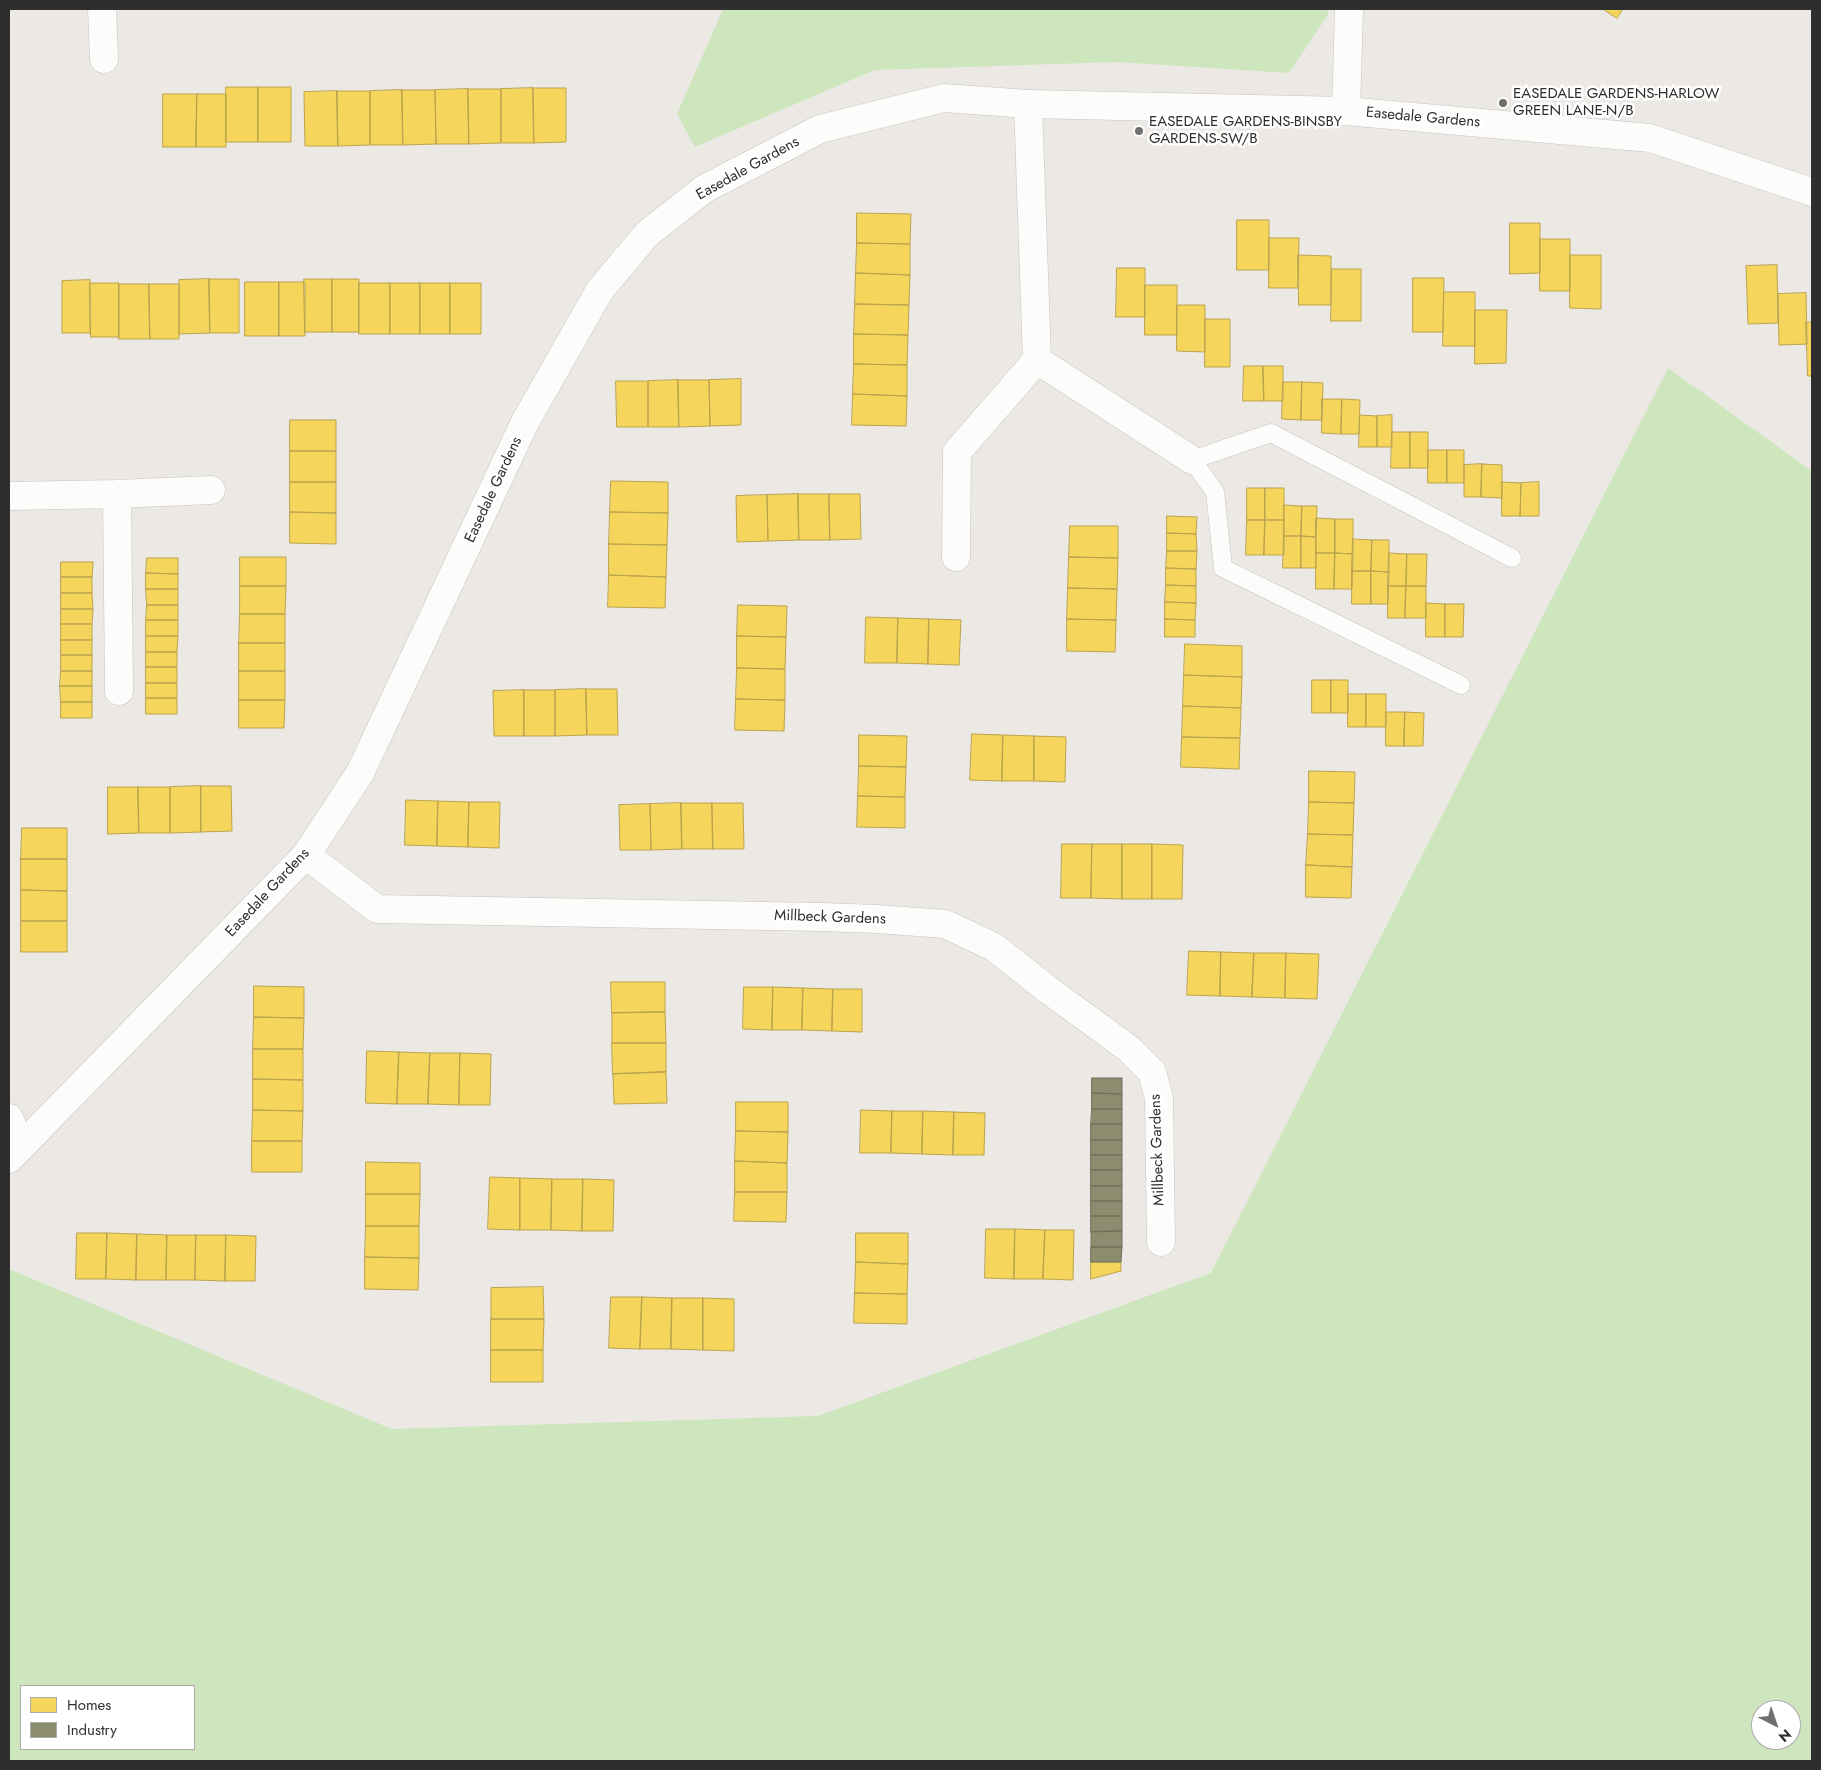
<!DOCTYPE html>
<html>
<head>
<meta charset="utf-8">
<style>
  body { margin:0 }
  #map { position:relative; width:1821px; height:1770px; overflow:hidden; background:#ece8e4; font-family:Jost,sans-serif }
  canvas { display:block }
  .frame { position:absolute; inset:0; border:10px solid #2e2e2e; pointer-events:none }
  .legend { position:absolute; left:20px; top:1685px; width:175px; height:65px; box-sizing:border-box; background:#fff; border:1px solid #ababab; margin:0; padding:6px 9px; list-style:none; font-size:15px; color:#2e2e2e }
  .legend li { display:flex; align-items:center; gap:10px; height:25px }
  .legend b { width:25px; border:1px solid #ababab }
  .north { position:absolute; left:1751px; top:1700px; width:50px; height:50px; box-sizing:border-box; background:#fff; border:1px solid #ababab; border-radius:50%; rotate:139deg; font-size:14px; font-weight:700; line-height:20px; text-align:center; color:#2e2e2e }
  .north::after { content:''; display:block; margin:auto; width:18px; height:22px; background:#706f6e; clip-path:polygon(50% 0,100% 100%,50% 72%,0 100%) }
</style>
</head>
<body>
<div id="map">
<canvas width="1821" height="1770"></canvas>
<div class="frame"></div>
<ul class="legend">
<li><b style="height:14px;background:#f6d55c"></b>Homes</li>
<li><b style="height:14px;background:#8c8c6e"></b>Industry</li>
</ul>
<div class="north">N</div>
</div>
<script>
const ctx = document.querySelector('canvas').getContext('2d');
ctx.lineJoin = 'round';
function fill(path, color) { ctx.fillStyle = color; ctx.fill(path, 'evenodd'); }
function strokePath(path, color, width, dash) { ctx.strokeStyle = color; ctx.lineWidth = width; ctx.lineCap = dash ? 'butt' : 'round'; ctx.setLineDash(dash || []); ctx.stroke(path); }
function label(font, color, halo, rows, align = 'center') {
  ctx.font = font + ' Jost,sans-serif'; ctx.lineWidth = 5; ctx.setLineDash([]); ctx.textBaseline = 'middle'; ctx.strokeStyle = halo; ctx.fillStyle = color; for (const [text, x, y, turn = 0] of rows) {
    ctx.save(); ctx.translate(x, y); ctx.rotate((+turn || 0) * Math.PI / 180); ctx.textAlign = isNaN(turn) ? turn : align; if (halo) ctx.strokeText(text, 0, 0); ctx.fillText(text, 0, 0); ctx.restore();
  }
}
fill(new Path2D(`
  M 723,9 L 1327,9 L 1328,15 L 1289,73 L 1117,62 L 875,70 L 695,147 L 677,114 Z
  M 1668,368 L 1812,471 L 1812,1761 L 9,1761 L 9,1269 L 392,1429 L 818,1416 L 1211,1273 ZM 21,1686 L 194,1686 L 194,1749 L 21,1749 ZM 1761,1710 L 1791,1710 L 1791,1740 L 1761,1740 Z`), '#cee6be');
const homes = new Path2D(`
  M 1603,9 L 1623,9 L 1617,18 Z
  M 226,87 L 258,87 L 258,142 L 226,142 Z
  M 258,87 L 291,87 L 291,142 L 258,142 Z
  M 533,88 L 534,143 L 501,143 L 501,89 Z
  M 533,88 L 566,88 L 566,142 L 534,143 Z
  M 468,89 L 469,144 L 436,144 L 435,90 Z
  M 468,89 L 501,89 L 501,143 L 469,144 Z
  M 402,90 L 403,145 L 370,145 L 370,91 Z
  M 402,90 L 435,90 L 436,144 L 403,145 Z
  M 337,91 L 338,146 L 305,146 L 304,92 Z
  M 337,91 L 370,91 L 370,145 L 338,146 Z
  M 163,94 L 197,94 L 196,147 L 163,147 Z
  M 197,94 L 226,94 L 226,147 L 196,147 Z
  M 857,213 L 911,214 L 910,244 L 857,243 Z
  M 1237,220 L 1269,220 L 1269,270 L 1237,270 Z
  M 1510,223 L 1540,223 L 1540,273 L 1510,274 Z
  M 1269,238 L 1299,238 L 1298,288 L 1269,288 Z
  M 1540,239 L 1570,239 L 1570,291 L 1540,291 Z
  M 857,243 L 910,244 L 910,275 L 856,273 Z
  M 1298,255 L 1331,256 L 1331,305 L 1299,305 Z
  M 1570,255 L 1601,255 L 1601,309 L 1570,308 Z
  M 1777,265 L 1778,323 L 1748,324 L 1746,266 Z
  M 1117,268 L 1145,268 L 1145,317 L 1116,317 Z
  M 1332,269 L 1361,269 L 1361,321 L 1331,321 Z
  M 856,273 L 910,275 L 909,305 L 855,304 Z
  M 1413,278 L 1444,278 L 1443,332 L 1413,332 Z
  M 209,279 L 210,333 L 179,334 L 179,280 Z
  M 209,279 L 239,279 L 239,333 L 210,333 Z
  M 304,279 L 332,279 L 332,332 L 305,332 Z
  M 332,279 L 359,279 L 359,332 L 332,332 Z
  M 90,280 L 90,333 L 62,333 L 62,281 Z
  M 245,282 L 279,282 L 279,336 L 245,336 Z
  M 279,282 L 305,282 L 305,336 L 279,336 Z
  M 90,283 L 119,283 L 119,337 L 91,337 Z
  M 359,283 L 390,283 L 390,334 L 359,334 Z
  M 390,283 L 420,283 L 420,334 L 390,334 Z
  M 420,283 L 450,283 L 450,334 L 420,334 Z
  M 450,283 L 481,283 L 481,334 L 450,334 Z
  M 119,284 L 149,284 L 150,339 L 119,339 Z
  M 149,284 L 179,284 L 179,339 L 150,339 Z
  M 1145,285 L 1177,285 L 1177,335 L 1145,335 Z
  M 1444,292 L 1475,292 L 1475,346 L 1443,346 Z
  M 1806,293 L 1807,344 L 1779,345 L 1778,294 Z
  M 855,304 L 909,305 L 908,335 L 854,334 Z
  M 1177,305 L 1205,305 L 1205,352 L 1177,351 Z
  M 1475,310 L 1507,310 L 1506,363 L 1475,364 Z
  M 1205,319 L 1230,319 L 1230,367 L 1205,367 Z
  M 1806,322 L 1812,322 L 1812,376 L 1808,376 Z
  M 854,334 L 908,335 L 907,365 L 854,364 Z
  M 854,364 L 907,365 L 907,396 L 853,394 Z
  M 1244,366 L 1263,366 L 1264,401 L 1243,401 Z
  M 1263,366 L 1283,366 L 1283,401 L 1264,401 Z
  M 741,379 L 741,425 L 710,426 L 709,380 Z
  M 678,380 L 679,427 L 648,427 L 648,381 Z
  M 678,380 L 709,380 L 710,426 L 679,427 Z
  M 616,381 L 648,381 L 648,427 L 617,427 Z
  M 1283,382 L 1302,382 L 1301,420 L 1282,419 Z
  M 1302,382 L 1323,383 L 1322,420 L 1301,420 Z
  M 853,394 L 907,396 L 906,426 L 852,425 Z
  M 1322,399 L 1342,399 L 1341,434 L 1322,433 Z
  M 1342,399 L 1360,400 L 1359,434 L 1341,434 Z
  M 1360,415 L 1377,416 L 1377,447 L 1359,447 Z
  M 1392,415 L 1392,447 L 1377,447 L 1377,416 Z
  M 290,420 L 336,420 L 336,451 L 290,451 Z
  M 1392,432 L 1410,432 L 1410,468 L 1391,468 Z
  M 1410,432 L 1428,432 L 1428,468 L 1410,468 Z
  M 1428,450 L 1447,450 L 1447,483 L 1428,483 Z
  M 1447,450 L 1464,450 L 1464,483 L 1447,483 Z
  M 290,451 L 336,451 L 336,482 L 290,482 Z
  M 1482,464 L 1481,497 L 1464,497 L 1464,465 Z
  M 1482,464 L 1502,465 L 1502,498 L 1481,497 Z
  M 611,481 L 668,482 L 668,513 L 610,512 Z
  M 290,482 L 336,482 L 336,513 L 290,512 Z
  M 1502,482 L 1521,483 L 1520,516 L 1502,516 Z
  M 1539,482 L 1539,516 L 1520,516 L 1521,483 Z
  M 1247,488 L 1265,488 L 1265,520 L 1247,520 Z
  M 1265,488 L 1284,488 L 1284,520 L 1265,520 Z
  M 798,494 L 799,540 L 768,541 L 767,495 Z
  M 798,494 L 829,494 L 830,540 L 799,540 Z
  M 829,494 L 860,494 L 861,539 L 830,540 Z
  M 767,495 L 768,541 L 737,542 L 736,496 Z
  M 1284,505 L 1302,506 L 1301,536 L 1284,536 Z
  M 1302,506 L 1317,506 L 1316,537 L 1301,536 Z
  M 290,512 L 336,513 L 336,544 L 290,543 Z
  M 610,512 L 668,513 L 667,545 L 609,544 Z
  M 1167,516 L 1197,517 L 1196,534 L 1167,533 Z
  M 1316,518 L 1335,519 L 1335,553 L 1316,553 Z
  M 1335,519 L 1353,519 L 1353,554 L 1335,553 Z
  M 1247,520 L 1265,520 L 1264,555 L 1246,555 Z
  M 1265,520 L 1284,520 L 1284,555 L 1264,555 Z
  M 1070,526 L 1118,526 L 1118,558 L 1069,557 Z
  M 1167,533 L 1196,534 L 1197,551 L 1167,551 Z
  M 1284,536 L 1301,536 L 1301,568 L 1283,568 Z
  M 1301,536 L 1316,537 L 1316,568 L 1301,568 Z
  M 1353,539 L 1372,540 L 1371,571 L 1352,571 Z
  M 1372,540 L 1389,540 L 1389,572 L 1371,571 Z
  M 609,544 L 667,545 L 666,577 L 609,575 Z
  M 1167,551 L 1197,551 L 1196,569 L 1166,568 Z
  M 1316,553 L 1335,553 L 1334,589 L 1316,589 Z
  M 1335,553 L 1353,554 L 1352,589 L 1334,589 Z
  M 1389,553 L 1407,554 L 1406,586 L 1388,586 Z
  M 1407,554 L 1427,554 L 1426,586 L 1406,586 Z
  M 240,557 L 286,557 L 286,586 L 240,586 Z
  M 1069,557 L 1118,558 L 1117,589 L 1068,588 Z
  M 147,558 L 178,558 L 178,574 L 146,573 Z
  M 61,562 L 93,562 L 92,577 L 61,577 Z
  M 1166,568 L 1196,569 L 1196,586 L 1166,585 Z
  M 1352,571 L 1371,571 L 1371,604 L 1352,604 Z
  M 1371,571 L 1389,572 L 1388,604 L 1371,604 Z
  M 146,573 L 178,574 L 178,589 L 146,589 Z
  M 609,575 L 666,577 L 665,608 L 608,607 Z
  M 61,577 L 92,577 L 92,593 L 61,593 Z
  M 1166,585 L 1196,586 L 1196,603 L 1165,602 Z
  M 240,586 L 286,586 L 285,614 L 240,614 Z
  M 1388,586 L 1406,586 L 1405,618 L 1388,618 Z
  M 1406,586 L 1426,586 L 1426,618 L 1405,618 Z
  M 1068,588 L 1117,589 L 1116,620 L 1067,619 Z
  M 146,589 L 178,589 L 178,605 L 147,605 Z
  M 61,593 L 92,593 L 93,609 L 61,609 Z
  M 1165,602 L 1196,603 L 1195,620 L 1165,619 Z
  M 1426,603 L 1445,604 L 1445,637 L 1426,637 Z
  M 1445,604 L 1464,604 L 1463,637 L 1445,637 Z
  M 147,605 L 178,605 L 178,620 L 146,620 Z
  M 738,605 L 787,606 L 786,637 L 737,636 Z
  M 61,609 L 93,609 L 92,624 L 61,624 Z
  M 240,614 L 285,614 L 285,643 L 239,643 Z
  M 866,617 L 898,618 L 897,663 L 865,663 Z
  M 898,618 L 929,619 L 928,664 L 897,663 Z
  M 929,619 L 961,620 L 959,665 L 928,664 Z
  M 1067,619 L 1116,620 L 1115,652 L 1067,651 Z
  M 1165,619 L 1195,620 L 1195,637 L 1165,637 Z
  M 146,620 L 178,620 L 178,636 L 146,636 Z
  M 61,624 L 92,624 L 92,640 L 61,640 Z
  M 146,636 L 178,636 L 177,652 L 146,652 Z
  M 737,636 L 786,637 L 785,669 L 737,668 Z
  M 61,640 L 92,640 L 92,655 L 61,655 Z
  M 239,643 L 285,643 L 285,671 L 239,671 Z
  M 1185,644 L 1242,646 L 1242,677 L 1184,675 Z
  M 146,652 L 177,652 L 177,667 L 146,667 Z
  M 61,655 L 92,655 L 92,671 L 61,671 Z
  M 146,667 L 177,667 L 177,683 L 146,683 Z
  M 737,668 L 785,669 L 785,700 L 736,699 Z
  M 61,671 L 92,671 L 92,686 L 60,686 Z
  M 239,671 L 285,671 L 285,700 L 239,700 Z
  M 1184,675 L 1242,677 L 1241,708 L 1183,706 Z
  M 1312,680 L 1331,680 L 1331,713 L 1312,713 Z
  M 1331,680 L 1348,680 L 1348,713 L 1331,713 Z
  M 146,683 L 177,683 L 177,698 L 146,698 Z
  M 60,686 L 92,686 L 92,702 L 61,702 Z
  M 586,689 L 587,735 L 555,736 L 555,690 Z
  M 586,689 L 617,689 L 618,735 L 587,735 Z
  M 524,690 L 524,736 L 494,736 L 493,691 Z
  M 524,690 L 555,690 L 555,736 L 524,736 Z
  M 1348,694 L 1366,694 L 1366,727 L 1348,727 Z
  M 1366,694 L 1386,694 L 1386,727 L 1366,727 Z
  M 146,698 L 177,698 L 177,714 L 146,714 Z
  M 736,699 L 785,700 L 784,731 L 735,730 Z
  M 239,700 L 285,700 L 284,728 L 239,728 Z
  M 61,702 L 92,702 L 92,718 L 61,718 Z
  M 1183,706 L 1241,708 L 1240,738 L 1182,737 Z
  M 1386,712 L 1405,712 L 1404,746 L 1386,746 Z
  M 1405,712 L 1424,713 L 1423,746 L 1404,746 Z
  M 972,734 L 1003,735 L 1002,781 L 970,780 Z
  M 859,735 L 907,736 L 906,767 L 859,766 Z
  M 1003,735 L 1034,736 L 1034,781 L 1002,781 Z
  M 1034,736 L 1066,737 L 1065,782 L 1034,781 Z
  M 1182,737 L 1240,738 L 1239,769 L 1181,767 Z
  M 859,766 L 906,767 L 905,797 L 858,796 Z
  M 1309,771 L 1355,772 L 1354,803 L 1309,802 Z
  M 201,786 L 201,832 L 170,833 L 170,787 Z
  M 201,786 L 231,786 L 232,831 L 201,832 Z
  M 108,787 L 138,787 L 139,833 L 108,834 Z
  M 138,787 L 170,787 L 170,833 L 139,833 Z
  M 858,796 L 905,797 L 905,828 L 857,827 Z
  M 406,800 L 438,801 L 437,846 L 405,845 Z
  M 438,801 L 469,802 L 468,847 L 437,846 Z
  M 469,802 L 500,802 L 499,848 L 468,847 Z
  M 1309,802 L 1354,803 L 1353,835 L 1308,834 Z
  M 681,803 L 682,849 L 651,850 L 650,804 Z
  M 681,803 L 712,803 L 713,849 L 682,849 Z
  M 712,803 L 743,803 L 744,849 L 713,849 Z
  M 650,804 L 651,850 L 620,850 L 619,805 Z
  M 22,828 L 67,828 L 67,859 L 21,859 Z
  M 1308,834 L 1353,835 L 1352,867 L 1306,865 Z
  M 1062,844 L 1092,844 L 1091,898 L 1061,898 Z
  M 1092,844 L 1122,844 L 1122,899 L 1091,898 Z
  M 1122,844 L 1152,844 L 1152,899 L 1122,899 Z
  M 1152,844 L 1183,845 L 1182,899 L 1152,899 Z
  M 21,859 L 67,859 L 67,891 L 21,890 Z
  M 1306,865 L 1352,867 L 1351,898 L 1306,897 Z
  M 21,890 L 67,891 L 67,921 L 21,921 Z
  M 21,921 L 67,921 L 67,952 L 21,952 Z
  M 1189,951 L 1221,952 L 1220,996 L 1187,995 Z
  M 1221,952 L 1254,953 L 1252,997 L 1220,996 Z
  M 1254,953 L 1286,953 L 1285,998 L 1252,997 Z
  M 1286,953 L 1319,954 L 1317,999 L 1285,998 Z
  M 611,982 L 665,982 L 665,1012 L 612,1013 Z
  M 254,986 L 304,987 L 304,1018 L 254,1017 Z
  M 744,987 L 773,987 L 772,1030 L 743,1029 Z
  M 773,987 L 803,988 L 802,1030 L 772,1030 Z
  M 803,988 L 833,989 L 832,1031 L 802,1030 Z
  M 833,989 L 862,989 L 862,1032 L 832,1031 Z
  M 665,1012 L 666,1043 L 612,1043 L 612,1013 Z
  M 254,1017 L 304,1018 L 303,1049 L 253,1049 Z
  M 612,1043 L 666,1043 L 666,1072 L 613,1074 Z
  M 253,1049 L 303,1049 L 303,1080 L 253,1079 Z
  M 367,1051 L 399,1052 L 397,1104 L 366,1103 Z
  M 399,1052 L 430,1053 L 428,1104 L 397,1104 Z
  M 430,1053 L 460,1053 L 459,1105 L 428,1104 Z
  M 460,1053 L 491,1054 L 490,1105 L 459,1105 Z
  M 666,1072 L 667,1103 L 614,1104 L 613,1074 Z
  M 253,1079 L 303,1080 L 303,1111 L 253,1110 Z
  M 736,1102 L 788,1102 L 788,1132 L 736,1131 Z
  M 253,1110 L 303,1111 L 302,1141 L 252,1141 Z
  M 861,1110 L 892,1111 L 891,1153 L 860,1153 Z
  M 892,1111 L 923,1111 L 922,1154 L 891,1153 Z
  M 923,1111 L 954,1112 L 953,1155 L 922,1154 Z
  M 954,1112 L 985,1113 L 984,1155 L 953,1155 Z
  M 736,1131 L 788,1132 L 787,1163 L 735,1161 Z
  M 252,1141 L 302,1141 L 302,1172 L 252,1172 Z
  M 735,1161 L 787,1163 L 787,1192 L 735,1192 Z
  M 366,1162 L 420,1163 L 420,1194 L 366,1194 Z
  M 490,1177 L 520,1178 L 520,1230 L 488,1229 Z
  M 520,1178 L 552,1179 L 551,1230 L 520,1230 Z
  M 552,1179 L 583,1179 L 582,1231 L 551,1230 Z
  M 583,1179 L 614,1180 L 613,1231 L 582,1231 Z
  M 735,1192 L 787,1192 L 786,1222 L 734,1221 Z
  M 366,1194 L 420,1194 L 419,1226 L 366,1226 Z
  M 366,1226 L 419,1226 L 419,1258 L 365,1257 Z
  M 986,1229 L 1015,1229 L 1014,1279 L 985,1278 Z
  M 1015,1229 L 1045,1230 L 1043,1279 L 1014,1279 Z
  M 1045,1230 L 1074,1230 L 1073,1280 L 1043,1279 Z
  M 77,1233 L 107,1233 L 106,1279 L 76,1279 Z
  M 107,1233 L 137,1234 L 136,1280 L 106,1279 Z
  M 856,1233 L 908,1233 L 908,1264 L 856,1262 Z
  M 137,1234 L 167,1235 L 166,1280 L 136,1280 Z
  M 167,1235 L 196,1235 L 195,1280 L 166,1280 Z
  M 196,1235 L 226,1235 L 225,1281 L 195,1280 Z
  M 226,1235 L 256,1236 L 255,1281 L 225,1281 Z
  M 365,1257 L 419,1258 L 418,1290 L 365,1289 Z
  M 856,1262 L 908,1264 L 907,1294 L 855,1293 Z
  M 1091,1262 L 1121,1262 L 1121,1271 L 1091,1279 Z
  M 543,1287 L 544,1319 L 491,1319 L 491,1288 Z
  M 855,1293 L 907,1294 L 907,1324 L 854,1323 Z
  M 611,1297 L 642,1297 L 640,1349 L 609,1348 Z
  M 642,1297 L 672,1298 L 671,1349 L 640,1349 Z
  M 672,1298 L 703,1298 L 703,1350 L 671,1349 Z
  M 703,1298 L 734,1299 L 734,1351 L 703,1350 Z
  M 491,1319 L 544,1319 L 543,1350 L 491,1350 Z
  M 491,1350 L 543,1350 L 543,1382 L 491,1382 Z`);
fill(homes, '#f6d55c');
strokePath(homes, '#baa34e', 1);
const industry = new Path2D(`
  M 1092,1078 L 1122,1078 L 1122,1094 L 1092,1093 Z
  M 1092,1093 L 1122,1094 L 1122,1109 L 1092,1109 Z
  M 1092,1109 L 1122,1109 L 1122,1124 L 1091,1124 Z
  M 1091,1124 L 1122,1124 L 1122,1140 L 1091,1140 Z
  M 1091,1140 L 1122,1140 L 1122,1155 L 1091,1155 Z
  M 1091,1155 L 1122,1155 L 1122,1170 L 1091,1170 Z
  M 1091,1170 L 1122,1170 L 1122,1186 L 1091,1186 Z
  M 1091,1186 L 1122,1186 L 1122,1201 L 1091,1201 Z
  M 1091,1201 L 1122,1201 L 1122,1216 L 1091,1216 Z
  M 1091,1216 L 1122,1216 L 1122,1231 L 1091,1232 Z
  M 1122,1231 L 1122,1247 L 1091,1247 L 1091,1232 Z
  M 1091,1247 L 1122,1247 L 1121,1262 L 1091,1262 Z`);
fill(industry, '#8c8c6e');
strokePath(industry, '#70705b', 1);
const lane = new Path2D(`
  M 1461,685 L 1223,568 L 1215,492 L 1192,460 L 1271,433 L 1512,558`);
const street = new Path2D(`
  M 102,9 L 104,59
  M 1037,360 L 1192,460
  M 117,494 L 211,490
  M 9,496 L 117,494 L 119,691
  M 956,557 L 957,452 L 1037,360 L 1028,104
  M 306,855 L 377,909 L 821,917 L 877,919 L 945,924 L 994,947 L 1047,989 L 1129,1049 L 1152,1072 L 1159,1098 L 1161,1242
  M 9,1118 L 21,1147`);
const secondary = new Path2D(`
  M 1346,111 L 1349,9
  M 9,1159 L 306,855 L 360,773 L 525,422 L 600,290 L 647,234 L 704,189 L 820,129 L 944,98 L 1028,104 L 1346,111 L 1650,138 L 1812,192`);
strokePath(lane, '#c5c4c5', 19);
strokePath(street, '#c5c4c5', 29);
strokePath(secondary, '#c5c4c5', 29);
strokePath(lane, '#fcfcfb', 18);
strokePath(street, '#fcfcfb', 28);
strokePath(secondary, '#fcfcfb', 28);
for (const [x, y, r, color] of [
  [1503,103,5,"#706f6e"],
  [1139,131,5,"#706f6e"]
]) { const dot = new Path2D(); dot.arc(x, y, r, 0, 2 * Math.PI); ctx.fillStyle = color; ctx.fill(dot); strokePath(dot, '#fff', 2); }
label('15px', '#2e2e2e', '#fff', [
  ["EASEDALE GARDENS-HARLOW",1513,94],
  ["GREEN LANE-N/B",1513,111],
  ["EASEDALE GARDENS-BINSBY",1149,122],
  ["GARDENS-SW/B",1149,139]
], 'left');
label('15px', '#2e2e2e', '#fff', [
  ["Easedale Gardens",1423,118,5],
  ["Easedale Gardens",748,169,-29],
  ["Easedale Gardens",494,490,-65],
  ["Easedale Gardens",268,893,-47],
  ["Millbeck Gardens",830,918,2],
  ["Millbeck Gardens",1158,1150,-92]
]);
</script>
</body>
</html>
